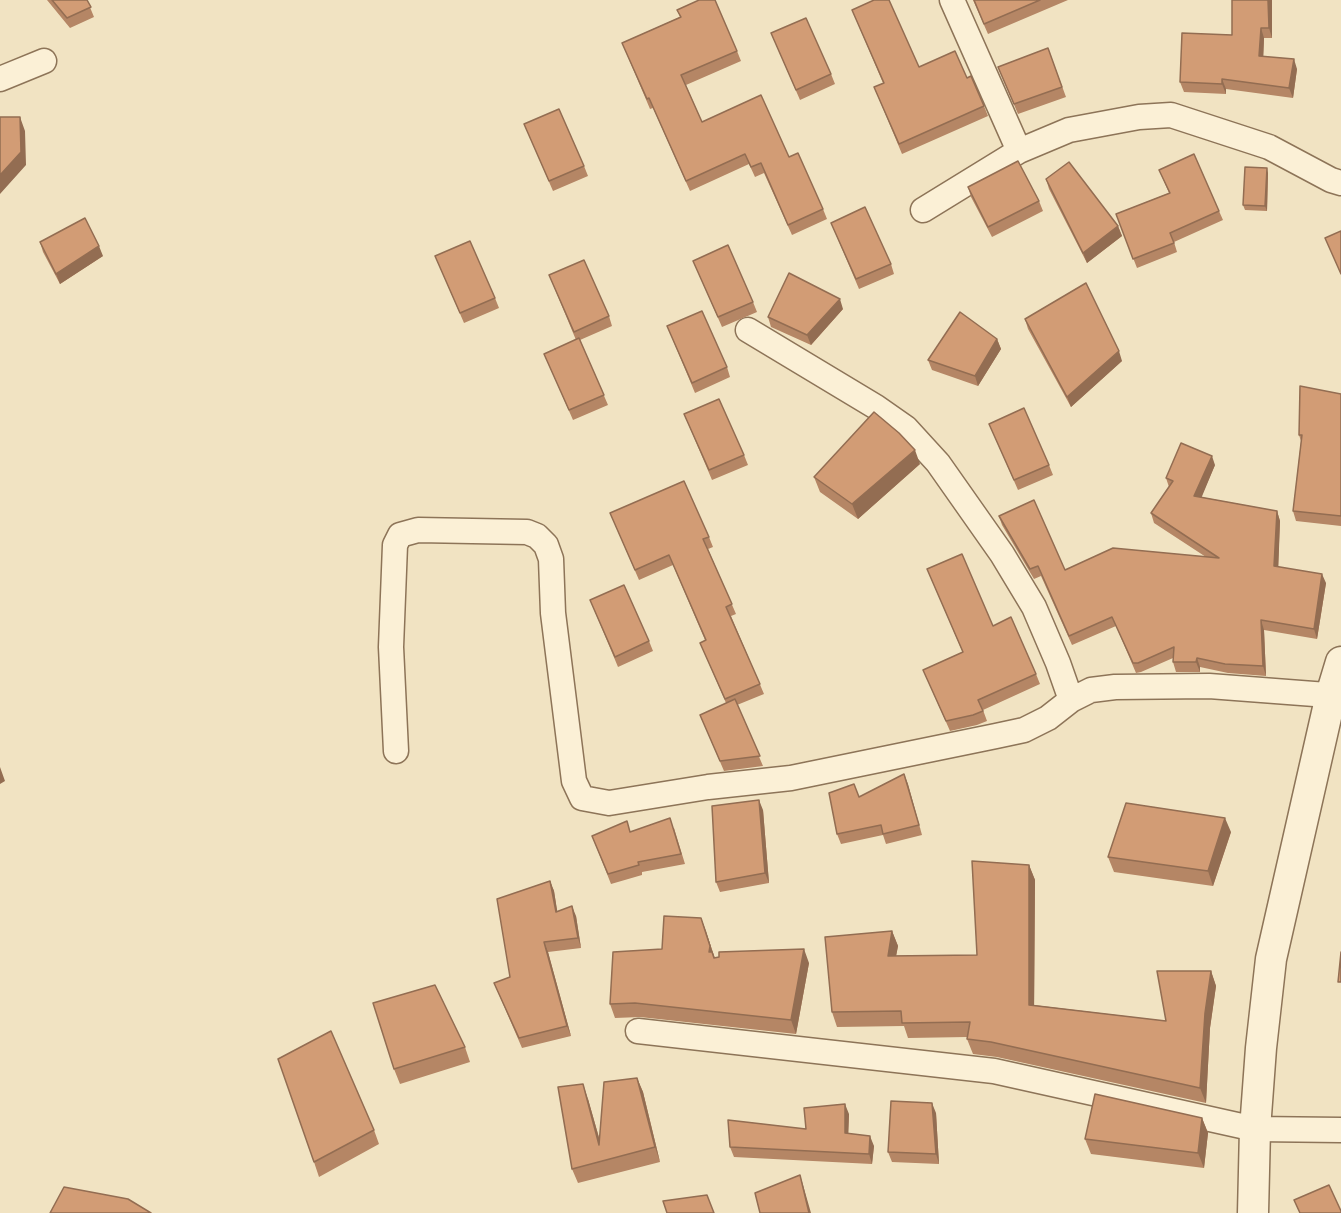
<!DOCTYPE html>
<html>
<head>
<meta charset="utf-8">
<style>
  body { margin:0 }
  canvas { display:block; background:#f1e3c2 }
</style>
</head>
<body>
<canvas width="1341" height="1213"></canvas>
<script>
const ctx = document.querySelector('canvas').getContext('2d');
ctx.lineJoin = 'round';
function strokePath(path, color, width, dash) { ctx.strokeStyle = color; ctx.lineWidth = width; ctx.lineCap = dash ? 'butt' : 'round'; ctx.setLineDash(dash || []); ctx.stroke(path); }
function fill(path, color) { ctx.fillStyle = color; ctx.fill(path, 'evenodd'); }
const minor = new Path2D(`
  M 952,0 L 1019,151
  M 0,79 L 44,61
  M 923,210 L 1019,151 L 1069,130 L 1139,117 L 1171,115 L 1269,147 L 1331,180 L 1341,183
  M 748,330 L 876,407 L 906,428 L 938,463 L 1002,554 L 1034,607 L 1058,663 L 1071,700
  M 396,751 L 391,647 L 395,545 L 400,535 L 418,530 L 527,532 L 537,536 L 546,545 L 551,559 L 553,613 L 574,781 L 582,798 L 609,803 L 708,787 L 791,778 L 996,736 L 1024,730 L 1048,718 L 1071,700 L 1091,690 L 1115,687 L 1209,686 L 1341,696
  M 638,1031 L 994,1071 L 1255,1129 L 1341,1130`);
const tertiary = new Path2D(`
  M 1253,1213 L 1255,1129 L 1261,1048 L 1271,959 L 1331,695 L 1341,662`);
strokePath(minor, '#8d7458', 27);
strokePath(tertiary, '#8d7458', 33);
strokePath(minor, '#fbf0d6', 24);
strokePath(tertiary, '#fbf0d6', 30);
fill(new Path2D(`
  M 47,0 L 87,0 L 94,17 L 70,28 Z
  M 973,0 L 1068,0 L 988,34 Z
  M 1232,0 L 1272,0 L 1272,38 L 1264,38 L 1263,56 L 1297,69 L 1293,98 L 1226,89 L 1226,94 L 1184,92 L 1180,82 L 1232,35 Z
  M 677,10 L 737,51 L 741,61 L 686,85 L 702,122 L 789,157 L 823,209 L 827,219 L 792,235 L 764,173 L 755,177 L 749,164 L 690,191 L 653,108 L 650,109 L 622,43 L 680,17 Z
  M 852,10 L 919,67 L 967,78 L 984,106 L 988,116 L 902,154 L 874,87 L 883,83 Z
  M 771,33 L 831,74 L 835,84 L 800,100 Z
  M 1048,48 L 1066,97 L 1018,114 L 998,67 Z
  M 524,124 L 584,166 L 588,176 L 553,191 Z
  M 1159,170 L 1219,211 L 1223,220 L 1174,242 L 1177,252 L 1137,268 L 1116,214 L 1169,193 Z
  M 1268,173 L 1267,211 L 1245,210 L 1243,205 Z
  M 1046,179 L 1118,226 L 1122,236 L 1087,263 L 1049,189 Z
  M 968,187 L 1039,201 L 1043,211 L 992,237 L 971,197 Z
  M 831,223 L 891,264 L 894,274 L 859,289 Z
  M 40,242 L 103,256 L 60,284 L 43,252 Z
  M 435,256 L 495,298 L 499,308 L 464,323 Z
  M 693,261 L 753,302 L 757,312 L 722,327 Z
  M 549,275 L 609,316 L 612,326 L 580,340 L 608,405 L 573,420 L 544,354 L 576,340 Z
  M 843,309 L 811,345 L 771,327 L 768,317 Z
  M 1025,319 L 1122,361 L 1071,407 L 1028,329 Z
  M 667,326 L 727,367 L 730,377 L 695,393 Z
  M 997,339 L 1001,349 L 978,386 L 932,370 L 928,360 Z
  M 1341,394 L 1341,526 L 1296,521 L 1293,511 L 1301,441 L 1299,435 Z
  M 684,414 L 744,455 L 748,465 L 712,480 Z
  M 989,424 L 1049,465 L 1053,475 L 1018,490 Z
  M 920,464 L 858,519 L 820,492 L 814,477 Z
  M 1215,465 L 1201,497 L 1277,511 L 1280,521 L 1278,567 L 1326,583 L 1317,639 L 1264,630 L 1266,676 L 1228,673 L 1200,667 L 1200,672 L 1176,672 L 1173,662 L 1173,658 L 1141,672 L 1136,673 L 1116,626 L 1072,645 L 1041,576 L 1034,579 L 1002,525 L 999,516 L 1065,570 L 1206,557 L 1154,523 L 1151,513 L 1169,487 L 1166,478 Z
  M 610,513 L 709,537 L 713,547 L 708,549 L 736,614 L 731,616 L 764,694 L 737,705 L 763,766 L 724,771 L 700,715 L 726,703 L 700,643 L 705,640 L 673,565 L 639,580 Z
  M 927,569 L 993,626 L 1036,674 L 1040,684 L 983,710 L 987,721 L 977,725 L 950,731 L 923,670 L 963,653 Z
  M 590,600 L 649,641 L 653,651 L 618,667 Z
  M 904,774 L 922,835 L 886,844 L 883,835 L 841,844 L 837,834 L 859,797 Z
  M 763,810 L 769,883 L 720,892 L 716,882 Z
  M 674,828 L 685,864 L 642,872 L 642,875 L 611,884 L 592,836 L 631,832 Z
  M 1231,832 L 1213,886 L 1114,872 L 1108,857 Z
  M 1029,865 L 1035,880 L 1034,1005 L 1166,1021 L 1211,971 L 1216,986 L 1210,1028 L 1206,1103 L 997,1057 L 973,1054 L 967,1039 L 967,1037 L 908,1038 L 904,1026 L 837,1027 L 832,1012 L 892,931 L 898,946 L 896,956 L 977,955 Z
  M 550,881 L 554,891 L 557,911 L 576,916 L 581,948 L 548,952 L 571,1036 L 522,1048 L 494,983 L 510,977 Z
  M 701,918 L 715,958 L 809,963 L 796,1034 L 640,1017 L 615,1018 L 610,1004 L 662,949 Z
  M 465,1047 L 470,1062 L 400,1084 L 394,1069 Z
  M 637,1078 L 643,1092 L 660,1162 L 578,1183 L 572,1169 L 588,1099 L 600,1141 Z
  M 936,1113 L 939,1164 L 892,1162 L 888,1152 Z
  M 849,1114 L 848,1134 L 874,1146 L 872,1164 L 734,1157 L 730,1147 L 806,1129 Z
  M 1202,1118 L 1208,1133 L 1204,1168 L 1091,1154 L 1085,1139 Z
  M 374,1130 L 379,1144 L 319,1177 L 314,1162 Z`), '#b58665');
fill(new Path2D(`
  M 1268,0 L 1272,0 L 1272,38 L 1269,28 Z
  M 1261,28 L 1264,38 L 1263,66 L 1259,56 Z
  M 1294,59 L 1297,69 L 1293,98 L 1289,88 Z
  M 1222,79 L 1226,89 L 1226,94 L 1222,84 Z
  M 20,117 L 25,131 L 26,165 L 0,194 L 0,175 Z
  M 1267,168 L 1268,173 L 1267,211 L 1265,206 Z
  M 1118,226 L 1122,236 L 1087,263 L 1083,253 Z
  M 99,246 L 103,256 L 60,284 L 56,274 Z
  M 840,299 L 843,309 L 811,345 L 807,335 Z
  M 997,339 L 1001,349 L 978,386 L 975,376 Z
  M 1119,351 L 1122,361 L 1071,407 L 1067,397 Z
  M 915,450 L 920,464 L 858,519 L 852,504 Z
  M 1212,456 L 1215,465 L 1198,506 L 1194,496 Z
  M 1277,511 L 1280,521 L 1278,576 L 1274,566 Z
  M 1322,574 L 1326,583 L 1317,639 L 1314,629 Z
  M 1261,620 L 1264,630 L 1266,676 L 1263,666 Z
  M 1197,658 L 1200,667 L 1200,672 L 1196,662 Z
  M 0,767 L 5,781 L 0,784 Z
  M 904,774 L 908,784 L 922,835 L 919,825 Z
  M 759,800 L 763,810 L 769,883 L 765,873 Z
  M 1225,818 L 1231,832 L 1213,886 L 1208,871 Z
  M 1029,865 L 1035,880 L 1034,1020 L 1029,1005 Z
  M 550,881 L 554,891 L 559,922 L 556,912 Z
  M 572,906 L 576,916 L 581,948 L 578,938 Z
  M 701,918 L 706,931 L 719,972 L 709,952 Z
  M 892,931 L 898,946 L 893,972 L 888,956 Z
  M 544,942 L 548,952 L 571,1036 L 567,1026 Z
  M 804,949 L 809,963 L 796,1034 L 791,1020 Z
  M 1211,971 L 1216,986 L 1210,1028 L 1206,1103 L 1200,1088 L 1205,1013 Z
  M 637,1078 L 643,1092 L 660,1162 L 655,1147 Z
  M 583,1084 L 588,1099 L 605,1159 L 599,1145 Z
  M 932,1103 L 936,1113 L 939,1164 L 936,1154 Z
  M 845,1104 L 849,1114 L 848,1143 L 845,1133 Z
  M 1202,1118 L 1208,1133 L 1204,1168 L 1198,1153 Z
  M 870,1136 L 874,1146 L 872,1164 L 869,1154 Z
  M 800,1175 L 803,1185 L 811,1213 L 809,1213 Z`), '#936d52');
const building = new Path2D(`
  M 52,0 L 87,0 L 91,7 L 67,18 Z
  M 699,0 L 715,0 L 737,51 L 681,75 L 702,122 L 761,95 L 789,157 L 798,153 L 823,209 L 788,225 L 761,163 L 751,167 L 745,154 L 686,181 L 649,98 L 647,99 L 622,43 L 681,17 L 677,10 Z
  M 874,0 L 889,0 L 919,67 L 955,51 L 967,78 L 971,76 L 984,106 L 899,144 L 874,87 L 884,83 L 852,10 Z
  M 974,0 L 1040,0 L 984,24 Z
  M 1232,0 L 1268,0 L 1269,28 L 1261,28 L 1259,56 L 1294,59 L 1289,88 L 1222,79 L 1222,84 L 1180,82 L 1182,33 L 1232,35 Z
  M 806,18 L 831,74 L 796,90 L 771,33 Z
  M 1048,48 L 1062,87 L 1014,104 L 998,67 Z
  M 559,109 L 584,166 L 549,181 L 524,124 Z
  M 0,117 L 20,117 L 21,152 L 0,175 Z
  M 1194,154 L 1219,211 L 1170,233 L 1174,243 L 1133,259 L 1116,214 L 1170,193 L 1159,170 Z
  M 1018,161 L 1039,201 L 988,227 L 968,187 Z
  M 1069,162 L 1118,226 L 1083,253 L 1046,179 Z
  M 1245,167 L 1267,168 L 1265,206 L 1243,205 Z
  M 865,207 L 891,264 L 856,279 L 831,223 Z
  M 85,218 L 99,246 L 56,274 L 40,242 Z
  M 1341,231 L 1341,274 L 1325,238 Z
  M 470,241 L 495,298 L 460,313 L 435,256 Z
  M 728,245 L 753,302 L 718,317 L 693,261 Z
  M 584,260 L 609,316 L 574,332 L 549,275 Z
  M 789,273 L 840,299 L 807,335 L 768,317 Z
  M 1086,283 L 1119,351 L 1067,397 L 1025,319 Z
  M 702,311 L 727,367 L 692,383 L 667,326 Z
  M 960,312 L 997,339 L 975,376 L 928,360 Z
  M 579,338 L 604,395 L 569,410 L 544,354 Z
  M 1300,386 L 1341,394 L 1341,516 L 1293,511 L 1302,435 L 1299,435 Z
  M 719,399 L 744,455 L 709,470 L 684,414 Z
  M 1024,408 L 1049,465 L 1014,480 L 989,424 Z
  M 874,412 L 899,433 L 915,450 L 852,504 L 814,477 Z
  M 1181,443 L 1212,456 L 1194,496 L 1277,511 L 1274,566 L 1322,574 L 1314,629 L 1261,620 L 1263,666 L 1225,664 L 1197,658 L 1196,662 L 1173,662 L 1174,647 L 1138,663 L 1133,663 L 1112,617 L 1069,636 L 1038,566 L 1030,569 L 999,516 L 1034,500 L 1065,570 L 1113,548 L 1219,558 L 1151,513 L 1173,481 L 1166,478 Z
  M 684,481 L 709,537 L 703,539 L 732,604 L 726,607 L 760,684 L 725,699 L 700,643 L 706,640 L 669,555 L 635,570 L 610,513 Z
  M 962,554 L 993,626 L 1011,617 L 1036,674 L 978,700 L 983,711 L 973,715 L 946,721 L 923,670 L 963,652 L 927,569 Z
  M 624,585 L 649,641 L 615,657 L 590,600 Z
  M 735,699 L 760,756 L 720,761 L 700,715 Z
  M 904,774 L 919,825 L 883,834 L 881,825 L 837,834 L 829,793 L 854,784 L 859,797 Z
  M 759,800 L 765,873 L 716,882 L 712,806 Z
  M 1126,803 L 1225,818 L 1208,871 L 1108,857 Z
  M 670,818 L 681,854 L 638,862 L 639,865 L 608,874 L 592,836 L 627,821 L 630,832 Z
  M 972,861 L 1029,865 L 1029,1005 L 1166,1021 L 1157,971 L 1211,971 L 1205,1013 L 1200,1088 L 991,1042 L 967,1039 L 970,1022 L 902,1023 L 901,1011 L 832,1012 L 825,937 L 892,931 L 888,956 L 977,955 Z
  M 550,881 L 556,912 L 572,906 L 578,938 L 544,942 L 567,1026 L 519,1038 L 494,983 L 510,977 L 497,899 Z
  M 664,916 L 701,918 L 710,946 L 709,952 L 712,952 L 714,958 L 719,957 L 719,952 L 804,949 L 791,1020 L 635,1003 L 610,1004 L 613,952 L 662,949 Z
  M 1341,952 L 1341,982 L 1338,982 Z
  M 435,985 L 465,1047 L 394,1069 L 373,1003 Z
  M 331,1031 L 374,1130 L 314,1162 L 278,1059 Z
  M 637,1078 L 655,1147 L 572,1169 L 558,1087 L 583,1084 L 599,1145 L 604,1082 Z
  M 1095,1094 L 1202,1118 L 1198,1153 L 1085,1139 Z
  M 891,1101 L 932,1103 L 936,1154 L 888,1152 Z
  M 845,1104 L 845,1133 L 870,1136 L 869,1154 L 730,1147 L 728,1120 L 806,1129 L 804,1108 Z
  M 800,1175 L 809,1213 L 760,1213 L 755,1193 Z
  M 1329,1185 L 1341,1211 L 1341,1213 L 1300,1213 L 1294,1200 Z
  M 64,1187 L 128,1199 L 151,1213 L 50,1213 Z
  M 707,1195 L 714,1213 L 667,1213 L 663,1201 Z`);
fill(building, '#d29c75');
strokePath(building, '#936d52', 1.5);
</script>
</body>
</html>
